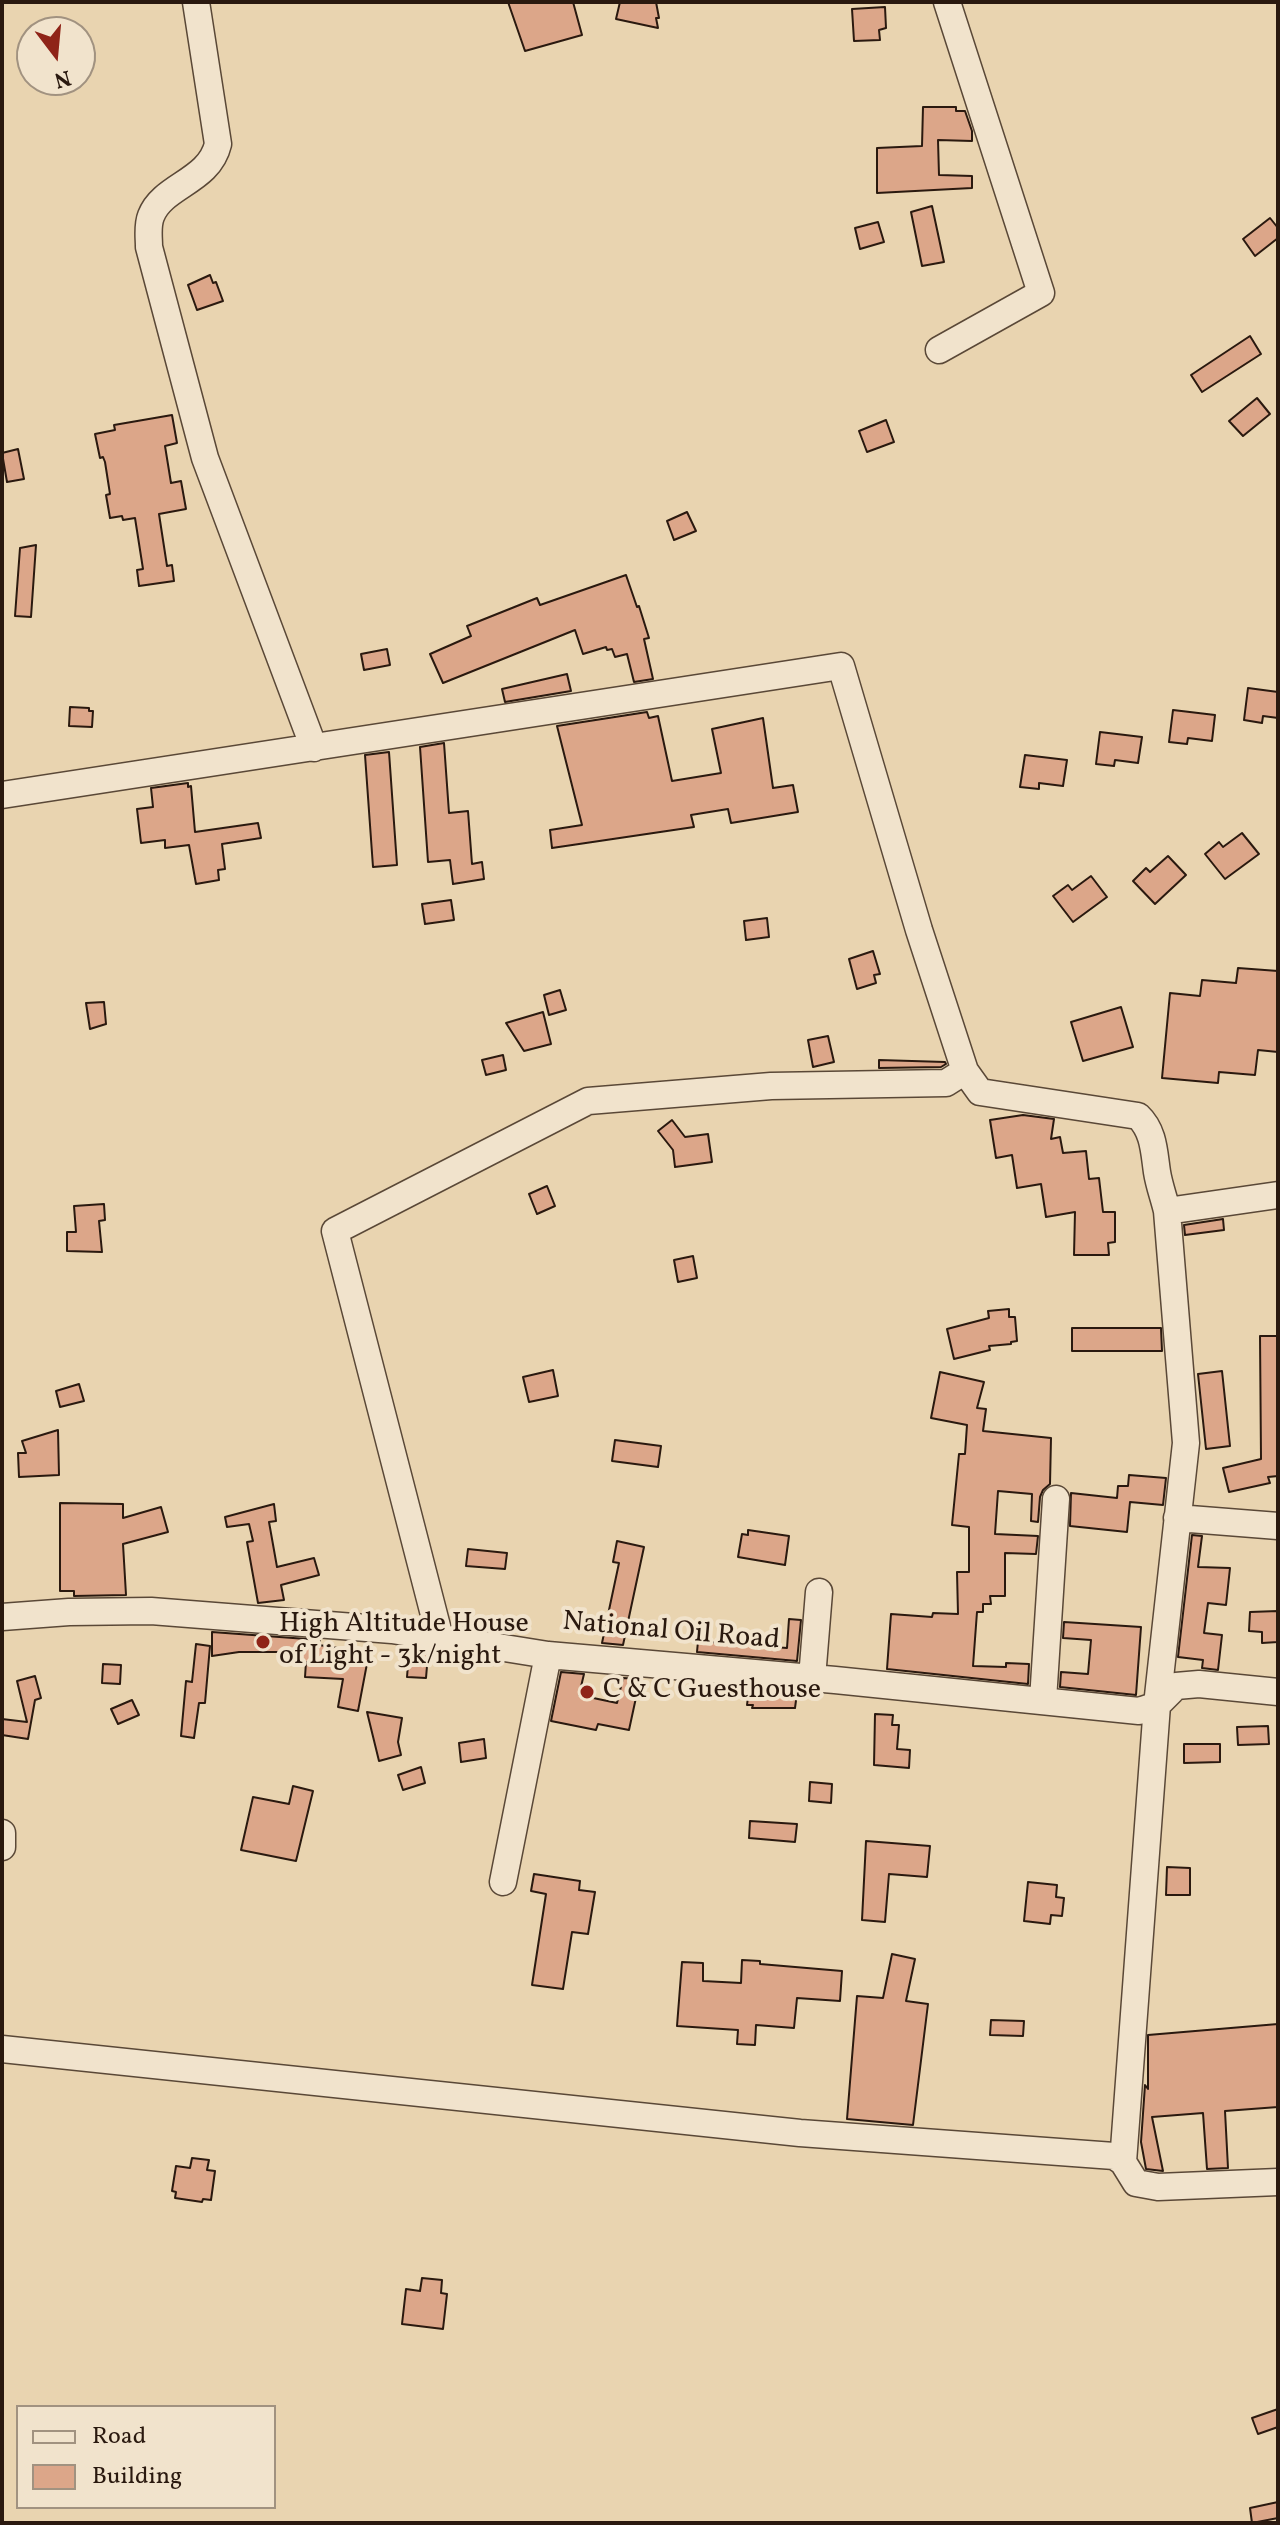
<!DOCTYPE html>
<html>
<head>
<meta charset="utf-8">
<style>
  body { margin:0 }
  #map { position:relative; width:1280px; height:2525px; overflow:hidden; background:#e9d4b0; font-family:Vollkorn,serif }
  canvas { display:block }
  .frame { position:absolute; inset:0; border:4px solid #2a190f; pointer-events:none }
  .legend { position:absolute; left:16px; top:2405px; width:260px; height:104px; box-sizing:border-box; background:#f1e3cc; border:2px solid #a19280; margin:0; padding:10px 14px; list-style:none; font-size:24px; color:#2a190f }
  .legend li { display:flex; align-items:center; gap:16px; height:40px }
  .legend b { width:40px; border:2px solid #a19280 }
  .north { position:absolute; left:16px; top:16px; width:80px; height:80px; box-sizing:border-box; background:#f1e3cc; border:2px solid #a19280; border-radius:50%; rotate:164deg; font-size:22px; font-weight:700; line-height:32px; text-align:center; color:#2a190f }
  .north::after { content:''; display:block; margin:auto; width:28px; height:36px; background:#8f2418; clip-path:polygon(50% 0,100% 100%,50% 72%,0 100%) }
</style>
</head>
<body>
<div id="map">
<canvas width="1280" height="2525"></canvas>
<div class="frame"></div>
<ul class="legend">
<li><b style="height:10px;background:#f1e3cc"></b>Road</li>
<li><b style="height:22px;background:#dca689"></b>Building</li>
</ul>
<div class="north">N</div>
</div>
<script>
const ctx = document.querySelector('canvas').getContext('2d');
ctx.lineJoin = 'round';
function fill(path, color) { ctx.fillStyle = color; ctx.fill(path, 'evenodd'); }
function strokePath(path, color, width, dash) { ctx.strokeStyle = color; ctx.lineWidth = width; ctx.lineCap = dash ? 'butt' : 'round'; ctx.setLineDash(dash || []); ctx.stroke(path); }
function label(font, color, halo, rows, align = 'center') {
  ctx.font = font + ' Vollkorn,serif'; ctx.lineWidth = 8; ctx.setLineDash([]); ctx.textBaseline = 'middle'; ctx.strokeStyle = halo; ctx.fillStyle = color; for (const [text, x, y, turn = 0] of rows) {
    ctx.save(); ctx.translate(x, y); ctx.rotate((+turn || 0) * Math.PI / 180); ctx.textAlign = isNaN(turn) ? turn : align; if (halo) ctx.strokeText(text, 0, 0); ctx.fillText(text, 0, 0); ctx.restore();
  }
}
const building = new Path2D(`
  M 508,2 L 573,2 L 582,35 L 525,51 Z
  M 620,2 L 656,2 L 659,18 L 656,18 L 658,28 L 616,19 Z
  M 885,7 L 886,28 L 879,30 L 880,40 L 854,41 L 852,9 Z
  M 923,107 L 956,107 L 956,111 L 965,111 L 972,131 L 972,141 L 938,140 L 939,175 L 972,176 L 972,188 L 877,193 L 877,148 L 922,146 Z
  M 932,206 L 944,262 L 922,266 L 911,212 Z
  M 1270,218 L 1278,228 L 1278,238 L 1255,256 L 1243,239 Z
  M 878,222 L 884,242 L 860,249 L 855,228 Z
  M 210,275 L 213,283 L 216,282 L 223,301 L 197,310 L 188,285 Z
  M 1250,336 L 1261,354 L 1202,392 L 1191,375 Z
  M 1257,398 L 1270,414 L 1243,436 L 1229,421 Z
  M 172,415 L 177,443 L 165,446 L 171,483 L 181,481 L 186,509 L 159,514 L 167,566 L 172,565 L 174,581 L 139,586 L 137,570 L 143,569 L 135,518 L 123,520 L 122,516 L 110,518 L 106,495 L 110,494 L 105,462 L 103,457 L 100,458 L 95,434 L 115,430 L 114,425 Z
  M 886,420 L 894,442 L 867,452 L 859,431 Z
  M 18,449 L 24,479 L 7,482 L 2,453 Z
  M 687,512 L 696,531 L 674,540 L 667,521 Z
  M 36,545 L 31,617 L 15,616 L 20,548 Z
  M 626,575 L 637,607 L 639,606 L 649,638 L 644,639 L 653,679 L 634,682 L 627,654 L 615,657 L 612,649 L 607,650 L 606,647 L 583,654 L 575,630 L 443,683 L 430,654 L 471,636 L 467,626 L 537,598 L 540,605 Z
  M 387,649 L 390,665 L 364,670 L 361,654 Z
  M 567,674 L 571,691 L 505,702 L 502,689 Z
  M 1248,688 L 1278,692 L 1278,718 L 1263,716 L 1262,723 L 1244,720 Z
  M 70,707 L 89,708 L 89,711 L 93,711 L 92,727 L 69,726 Z
  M 1173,710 L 1215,715 L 1212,741 L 1188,738 L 1187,744 L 1169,742 Z
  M 647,712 L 649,718 L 658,716 L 672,781 L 721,773 L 712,729 L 763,718 L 773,788 L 793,785 L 798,812 L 731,823 L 728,809 L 691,815 L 694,827 L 552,848 L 550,830 L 582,825 L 557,726 Z
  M 1100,732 L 1142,737 L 1138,763 L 1115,760 L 1114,766 L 1096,764 Z
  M 444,743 L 449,813 L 468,811 L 472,864 L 482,862 L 484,879 L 453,884 L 450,860 L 428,862 L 420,747 Z
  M 389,752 L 397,865 L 373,867 L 365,755 Z
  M 1025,755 L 1067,760 L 1063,786 L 1039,783 L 1039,789 L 1020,787 Z
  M 188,783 L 188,787 L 191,786 L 195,832 L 258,823 L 261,838 L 222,844 L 225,869 L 218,870 L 219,880 L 196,884 L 189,845 L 165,848 L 165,840 L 141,843 L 137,809 L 153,807 L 151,788 Z
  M 1242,833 L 1259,854 L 1225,879 L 1205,854 L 1219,842 L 1223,847 Z
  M 1168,856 L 1186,875 L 1155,904 L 1133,881 L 1146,868 L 1150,872 Z
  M 1091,876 L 1107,897 L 1073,922 L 1053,896 L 1068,885 L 1072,890 Z
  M 451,900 L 454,920 L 425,924 L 422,904 Z
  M 767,918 L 769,937 L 746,940 L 744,921 Z
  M 873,951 L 880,974 L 874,975 L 876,983 L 857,989 L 849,959 Z
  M 1238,968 L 1278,971 L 1278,1052 L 1258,1050 L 1255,1075 L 1219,1072 L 1218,1083 L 1162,1078 L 1170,993 L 1200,996 L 1202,980 L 1236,983 Z
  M 560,990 L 566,1010 L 549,1015 L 544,995 Z
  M 104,1002 L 106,1024 L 90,1029 L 86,1003 Z
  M 1121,1007 L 1133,1047 L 1083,1061 L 1071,1022 Z
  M 543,1012 L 551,1044 L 524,1051 L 506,1023 Z
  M 828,1036 L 834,1062 L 813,1067 L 808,1040 Z
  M 503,1055 L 506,1070 L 486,1075 L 482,1060 Z
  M 879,1060 L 945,1062 L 946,1064 L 941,1067 L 879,1068 Z
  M 1023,1115 L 1054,1119 L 1051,1139 L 1060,1137 L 1063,1153 L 1086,1151 L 1089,1179 L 1099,1178 L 1103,1212 L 1115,1212 L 1115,1242 L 1108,1243 L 1109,1255 L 1074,1255 L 1075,1212 L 1046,1217 L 1041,1184 L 1017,1188 L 1012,1155 L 996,1158 L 990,1120 Z
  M 672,1120 L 685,1137 L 708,1134 L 712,1162 L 675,1167 L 673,1150 L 658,1131 Z
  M 547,1186 L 555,1206 L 537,1214 L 529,1194 Z
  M 104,1204 L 105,1220 L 99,1221 L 102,1252 L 67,1251 L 67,1232 L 76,1232 L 74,1206 Z
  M 1223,1219 L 1224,1230 L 1185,1235 L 1184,1225 Z
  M 693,1256 L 697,1278 L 678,1282 L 674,1260 Z
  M 1009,1309 L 1009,1317 L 1015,1317 L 1017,1341 L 1011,1342 L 1011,1344 L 989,1346 L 990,1350 L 954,1359 L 947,1329 L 989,1318 L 988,1311 Z
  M 1072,1328 L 1161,1328 L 1162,1351 L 1072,1351 Z
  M 1260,1336 L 1278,1336 L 1278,1476 L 1268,1477 L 1270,1483 L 1229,1492 L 1223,1468 L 1261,1459 Z
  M 553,1370 L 558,1396 L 529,1402 L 523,1377 Z
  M 1222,1371 L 1230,1446 L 1206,1449 L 1198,1374 Z
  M 940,1372 L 984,1382 L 977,1408 L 986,1409 L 983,1431 L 1051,1438 L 1050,1484 L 1043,1490 L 1040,1497 L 1038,1522 L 1031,1521 L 1032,1494 L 998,1491 L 995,1534 L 1038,1536 L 1036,1554 L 1005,1553 L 1005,1596 L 990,1596 L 991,1604 L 983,1604 L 983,1612 L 977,1612 L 973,1666 L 1006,1667 L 1006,1663 L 1029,1664 L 1028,1684 L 887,1669 L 891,1614 L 932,1617 L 933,1613 L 958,1614 L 957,1572 L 969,1572 L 969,1527 L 952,1525 L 959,1454 L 965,1454 L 967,1425 L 931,1418 Z
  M 79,1384 L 84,1401 L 60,1407 L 56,1391 Z
  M 58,1430 L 59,1475 L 19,1477 L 18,1453 L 26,1453 L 22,1441 Z
  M 615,1440 L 661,1446 L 658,1467 L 612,1461 Z
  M 1129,1475 L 1166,1478 L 1163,1505 L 1130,1502 L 1127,1532 L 1070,1526 L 1071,1493 L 1117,1498 L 1118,1486 L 1128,1486 Z
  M 60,1503 L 123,1504 L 123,1518 L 161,1507 L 168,1532 L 123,1544 L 126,1595 L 74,1596 L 74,1591 L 60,1591 Z
  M 274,1504 L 276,1521 L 269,1522 L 277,1567 L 314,1558 L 319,1575 L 281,1585 L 284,1600 L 258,1603 L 247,1542 L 253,1541 L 249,1524 L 227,1527 L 225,1517 Z
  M 748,1530 L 789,1536 L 785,1565 L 738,1557 L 742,1534 L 748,1535 Z
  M 1192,1535 L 1202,1536 L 1198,1567 L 1230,1568 L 1226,1605 L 1208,1603 L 1204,1633 L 1222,1635 L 1218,1670 L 1202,1668 L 1203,1660 L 1178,1657 Z
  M 617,1541 L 644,1547 L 623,1645 L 602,1643 L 619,1563 L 613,1562 Z
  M 468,1549 L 507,1553 L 505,1569 L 466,1566 Z
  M 1278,1611 L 1278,1642 L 1262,1643 L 1262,1632 L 1249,1631 L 1250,1612 Z
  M 789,1619 L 801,1620 L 797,1661 L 697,1652 L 698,1641 L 787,1648 Z
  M 1064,1622 L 1141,1627 L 1136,1695 L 1060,1687 L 1061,1672 L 1088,1674 L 1091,1640 L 1063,1638 Z
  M 212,1632 L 320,1640 L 319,1645 L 369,1653 L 358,1711 L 338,1707 L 343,1679 L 305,1677 L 306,1662 L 293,1658 L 295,1652 L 239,1652 L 212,1656 Z
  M 196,1644 L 210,1646 L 205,1703 L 199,1703 L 194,1738 L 181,1736 L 186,1681 L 192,1682 Z
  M 409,1652 L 428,1654 L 426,1678 L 407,1677 Z
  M 103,1664 L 121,1665 L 120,1684 L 102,1683 Z
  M 561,1672 L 584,1674 L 579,1695 L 617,1703 L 623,1678 L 640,1679 L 629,1730 L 598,1724 L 596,1730 L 551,1721 Z
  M 35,1676 L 41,1698 L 35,1700 L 28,1739 L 2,1735 L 2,1719 L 27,1722 L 17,1681 Z
  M 749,1689 L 797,1693 L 795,1708 L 752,1708 L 753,1705 L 747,1705 Z
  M 132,1700 L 139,1715 L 118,1724 L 111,1709 Z
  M 367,1712 L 402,1718 L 398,1742 L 401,1755 L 379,1761 Z
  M 875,1714 L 893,1715 L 892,1725 L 899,1725 L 897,1749 L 910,1750 L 909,1768 L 874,1765 Z
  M 1268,1726 L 1269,1744 L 1238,1745 L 1237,1727 Z
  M 484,1739 L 486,1758 L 461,1762 L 459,1743 Z
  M 1184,1744 L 1220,1744 L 1220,1762 L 1184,1763 Z
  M 421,1767 L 425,1783 L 403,1790 L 398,1775 Z
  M 810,1782 L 832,1784 L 831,1803 L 809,1801 Z
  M 293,1786 L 313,1791 L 296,1861 L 241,1850 L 253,1797 L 289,1804 Z
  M 750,1821 L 797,1824 L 795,1842 L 749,1838 Z
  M 866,1841 L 930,1846 L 927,1877 L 889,1874 L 885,1922 L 862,1920 Z
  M 1167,1867 L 1190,1868 L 1190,1895 L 1166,1895 Z
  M 534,1874 L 580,1881 L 579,1890 L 595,1892 L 588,1934 L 572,1932 L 563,1989 L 532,1985 L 546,1894 L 531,1891 Z
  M 1028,1882 L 1057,1885 L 1056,1897 L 1064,1898 L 1062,1916 L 1051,1915 L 1050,1924 L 1024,1921 Z
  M 892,1954 L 915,1959 L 906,2001 L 928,2004 L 913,2125 L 847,2119 L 857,1996 L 883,1998 Z
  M 742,1960 L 760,1961 L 760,1964 L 842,1971 L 840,2001 L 797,1998 L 794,2028 L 756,2025 L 755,2045 L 737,2044 L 738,2030 L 677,2026 L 682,1962 L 703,1963 L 703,1981 L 741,1983 Z
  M 991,2020 L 1024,2021 L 1023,2036 L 990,2035 Z
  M 1278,2024 L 1278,2107 L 1225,2111 L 1228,2168 L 1207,2169 L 1203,2113 L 1152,2117 L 1163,2171 L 1146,2169 L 1141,2142 L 1145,2085 L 1148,2089 L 1148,2035 Z
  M 192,2158 L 209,2160 L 207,2170 L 215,2171 L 211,2200 L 203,2199 L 202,2202 L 175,2198 L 176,2192 L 172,2191 L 176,2166 L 190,2168 Z
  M 422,2278 L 442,2280 L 441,2293 L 447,2294 L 443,2329 L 402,2324 L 406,2289 L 420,2291 Z
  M 1278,2409 L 1278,2427 L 1258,2434 L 1252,2418 Z
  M 1278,2502 L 1278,2518 L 1252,2523 L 1250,2508 Z`);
fill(building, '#dca689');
strokePath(building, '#2a190f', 2);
const minor = new Path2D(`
  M 196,2 L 218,144 C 209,182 163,185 151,216 C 147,226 149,237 149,247 L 205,458 L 314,748
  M 939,350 L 1041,293 L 947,2
  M 2,795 L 841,666 L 919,930 L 965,1071
  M 1177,1518 L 1278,1526
  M 2,1617 L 69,1612 L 151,1611 L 392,1630 L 548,1655 L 835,1680 L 1139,1711 L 1157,1705 L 1176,1686 L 1199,1684 L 1278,1692
  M 440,1638 L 335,1231 L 588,1101 L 771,1086 L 946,1083 L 965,1071 L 980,1092 L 1138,1116 C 1154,1131 1154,1152 1157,1172 C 1159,1185 1164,1198 1167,1211 L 1278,1195
  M 812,1678 L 819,1592
  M 1043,1700 L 1056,1499
  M 2,1833 L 2,1847
  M 503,1882 L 548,1655
  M 2,2049 L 800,2133 L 1114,2156 L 1123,2162 L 1136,2183 L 1158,2187 L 1278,2182
  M 1123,2162 L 1157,1705 L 1186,1443 L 1167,1211`);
strokePath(minor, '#5a4837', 29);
strokePath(minor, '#f1e3cc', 26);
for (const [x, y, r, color] of [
  [263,1642,8,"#8f2418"],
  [587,1692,8,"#8f2418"]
]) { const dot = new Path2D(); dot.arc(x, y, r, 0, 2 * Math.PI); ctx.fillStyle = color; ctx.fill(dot); strokePath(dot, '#f1e3cc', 3); }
label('28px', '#2a190f', '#f1e3cc', [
  ["High Altitude House",279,1626],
  ["of Light - 3k/night",279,1658],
  ["C & C Guesthouse",603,1692]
], 'left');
label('28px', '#2a190f', '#f1e3cc', [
  ["National Oil Road",671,1633,5]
]);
</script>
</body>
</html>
